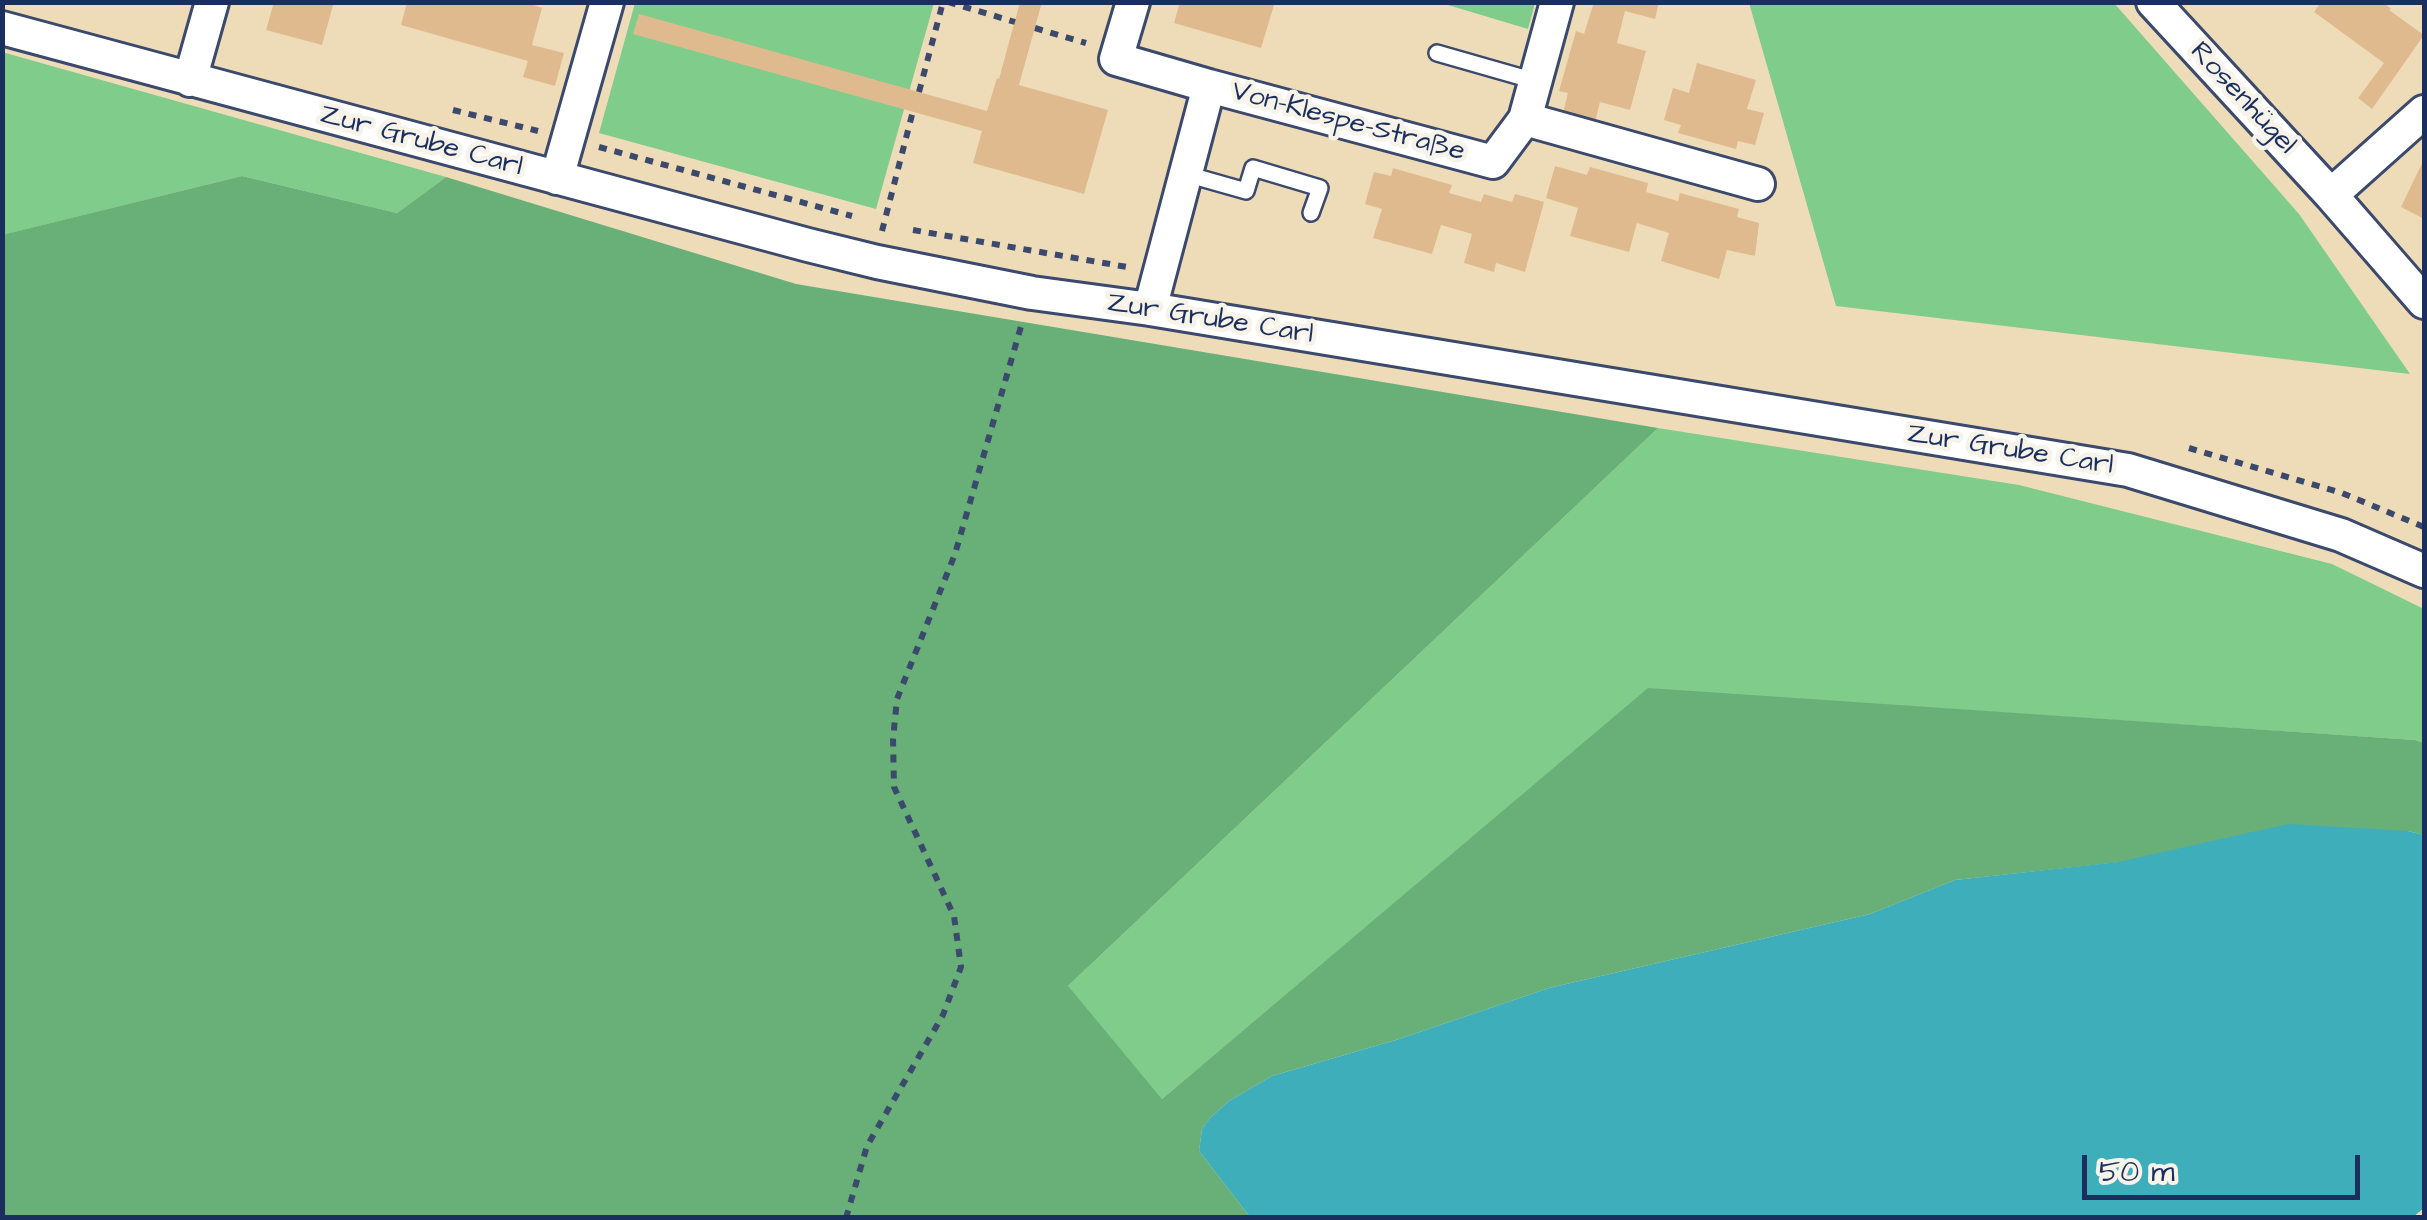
<!DOCTYPE html>
<html>
<head>
<meta charset="utf-8">
<style>
  body { margin:0 }
  #map { position:relative; width:2427px; height:1220px; overflow:hidden; background:#eedcb9; font-family:"Architects Daughter",sans-serif }
  canvas { display:block }
  .frame { position:absolute; inset:0; border:5px solid #1b2f5e; pointer-events:none }
  .scale { position:absolute; left:2082px; top:1155px; width:278px; height:45px; box-sizing:border-box; border:5px solid #1b2f5e; border-top:0; padding-left:12px; font-size:30px; line-height:35px; white-space:nowrap; color:#1b2f5e; -webkit-text-stroke:8px #f7f3e8; paint-order:stroke }
</style>
</head>
<body>
<div id="map">
<canvas width="2427" height="1220"></canvas>
<div class="frame"></div>
<div class="scale">50 m</div>
</div>
<script>
const ctx = document.querySelector('canvas').getContext('2d');
ctx.lineJoin = 'round';
function fill(path, color) { ctx.fillStyle = color; ctx.fill(path, 'evenodd'); }
function strokePath(path, color, width, dash) { ctx.strokeStyle = color; ctx.lineWidth = width; ctx.lineCap = dash ? 'butt' : 'round'; ctx.setLineDash(dash || []); ctx.stroke(path); }
function label(font, color, halo, rows, align = 'center') {
  ctx.font = font + ' "Architects Daughter",sans-serif'; ctx.lineWidth = 9; ctx.setLineDash([]); ctx.textBaseline = 'middle'; ctx.strokeStyle = halo; ctx.fillStyle = color; for (const [text, x, y, turn = 0] of rows) {
    ctx.save(); ctx.translate(x, y); ctx.rotate((+turn || 0) * Math.PI / 180); ctx.textAlign = isNaN(turn) ? turn : align; if (halo) ctx.strokeText(text, 0, 0); ctx.fillText(text, 0, 0); ctx.restore();
  }
}
fill(new Path2D(`
  M 1438,2 L 1535,2 L 1535,3 L 1528,29 Z
  M 635,3 L 934,3 L 876,209 L 599,133 Z
  M 1749,3 L 2114,3 L 2299,214 L 2410,374 L 1836,306 Z
  M 2,52 L 446,177 L 397,213 L 242,176 L 3,235 Z
  M 1658,428 L 2019,485 L 2332,564 L 2424,609 L 2424,743 L 2415,740 L 1648,689 L 1162,1099 L 1067,987 Z`), '#80cc8b');
fill(new Path2D(`
  M 242,176 L 397,213 L 446,177 L 796,284 L 1658,428 L 1068,986 L 1162,1099 L 1648,688 L 2415,740 L 2424,743 L 2424,835 L 2408,831 L 1955,880 L 1870,914 L 1549,988 L 1396,1040 L 1272,1076 L 1229,1101 L 1210,1118 L 1202,1129 L 1199,1151 L 1250,1217 L 3,1217 L 2,235 Z`), '#68b077');
fill(new Path2D(`
  M 2288,824 L 2408,831 L 2424,835 L 2424,1208 L 2413,1217 L 1250,1217 L 1199,1151 L 1202,1129 L 1210,1118 L 1229,1101 L 1272,1076 L 1396,1040 L 1549,988 L 1870,914 L 1955,880 L 2118,862 Z`), '#3faebb');
fill(new Path2D(`
  M 274,2 L 334,2 L 322,45 L 266,30 Z
  M 407,2 L 526,2 L 542,8 L 532,45 L 564,53 L 555,86 L 523,77 L 528,61 L 401,25 Z
  M 1020,2 L 1042,2 L 1019,85 L 1108,110 L 1084,194 L 973,163 L 982,131 L 633,34 L 639,14 L 987,111 L 997,78 L 999,79 Z
  M 1180,2 L 1275,2 L 1261,48 L 1174,23 Z
  M 1594,2 L 1659,2 L 1655,19 L 1625,11 L 1617,43 L 1646,51 L 1630,110 L 1600,102 L 1594,126 L 1562,117 L 1568,93 L 1559,91 L 1576,31 L 1584,34 Z
  M 2321,2 L 2383,2 L 2391,9 L 2389,10 L 2424,35 L 2372,109 L 2358,98 L 2384,63 L 2314,12 Z
  M 1697,63 L 1756,80 L 1747,109 L 1764,113 L 1755,145 L 1738,141 L 1736,149 L 1678,133 L 1681,125 L 1664,120 L 1673,88 L 1689,93 Z
  M 2424,159 L 2424,219 L 2401,207 Z
  M 1555,166 L 1587,175 L 1590,167 L 1648,183 L 1646,192 L 1678,201 L 1680,193 L 1739,209 L 1737,217 L 1759,223 L 1755,256 L 1727,250 L 1719,279 L 1661,261 L 1669,233 L 1637,223 L 1629,252 L 1570,236 L 1578,208 L 1546,198 Z
  M 1393,168 L 1452,185 L 1449,193 L 1481,202 L 1484,194 L 1512,202 L 1515,194 L 1544,202 L 1525,272 L 1496,263 L 1494,272 L 1464,263 L 1472,234 L 1441,225 L 1432,254 L 1373,238 L 1382,209 L 1365,204 L 1374,172 L 1391,176 Z`), '#e0ba8f');
const lane = new Path2D(`
  M 1437,53 L 1535,81
  M 1186,174 L 1246,191 L 1253,168 L 1320,188 L 1311,213`);
const street = new Path2D(`
  M 1133,2 L 1116,59 L 1209,86
  M 2153,2 L 2331,195
  M 2,28 L 808,245 L 877,262 L 1032,293 L 1150,309 L 2128,470 L 2341,535 L 2424,571
  M 190,80 L 212,2
  M 2424,112 L 2331,195 L 2424,302
  M 1525,119 L 1758,184
  M 557,178 L 607,2
  M 1150,309 L 1209,86 L 1493,162 L 1525,119 L 1557,2`);
strokePath(lane, '#3b496c', 20);
strokePath(street, '#3b496c', 38);
strokePath(new Path2D(`
  M 948,2 L 1015,22
  M 1035,28 L 1086,43
  M 919,92 L 943,2
  M 453,110 L 538,131
  M 599,147 L 852,216
  M 913,230 L 1127,267
  M 882,231 L 913,111
  M 2189,448 L 2342,493 L 2424,527
  M 846,1218 L 867,1146 L 943,1015 L 961,967 L 954,916 L 894,787 L 893,739 L 897,699 L 955,554 L 1022,323`), '#3b496c', 6, [8, 8]);
strokePath(lane, '#fff', 15);
strokePath(street, '#fff', 32);
label('28px', '#1b2f5e', '#f7f3e8', [
  ["Rosenhügel",2242,99,47],
  ["Von-Klespe-Straße",1348,123,15],
  ["Zur Grube Carl",421,142,15],
  ["Zur Grube Carl",1210,320,9],
  ["Zur Grube Carl",2010,451,9]
]);
</script>
</body>
</html>
